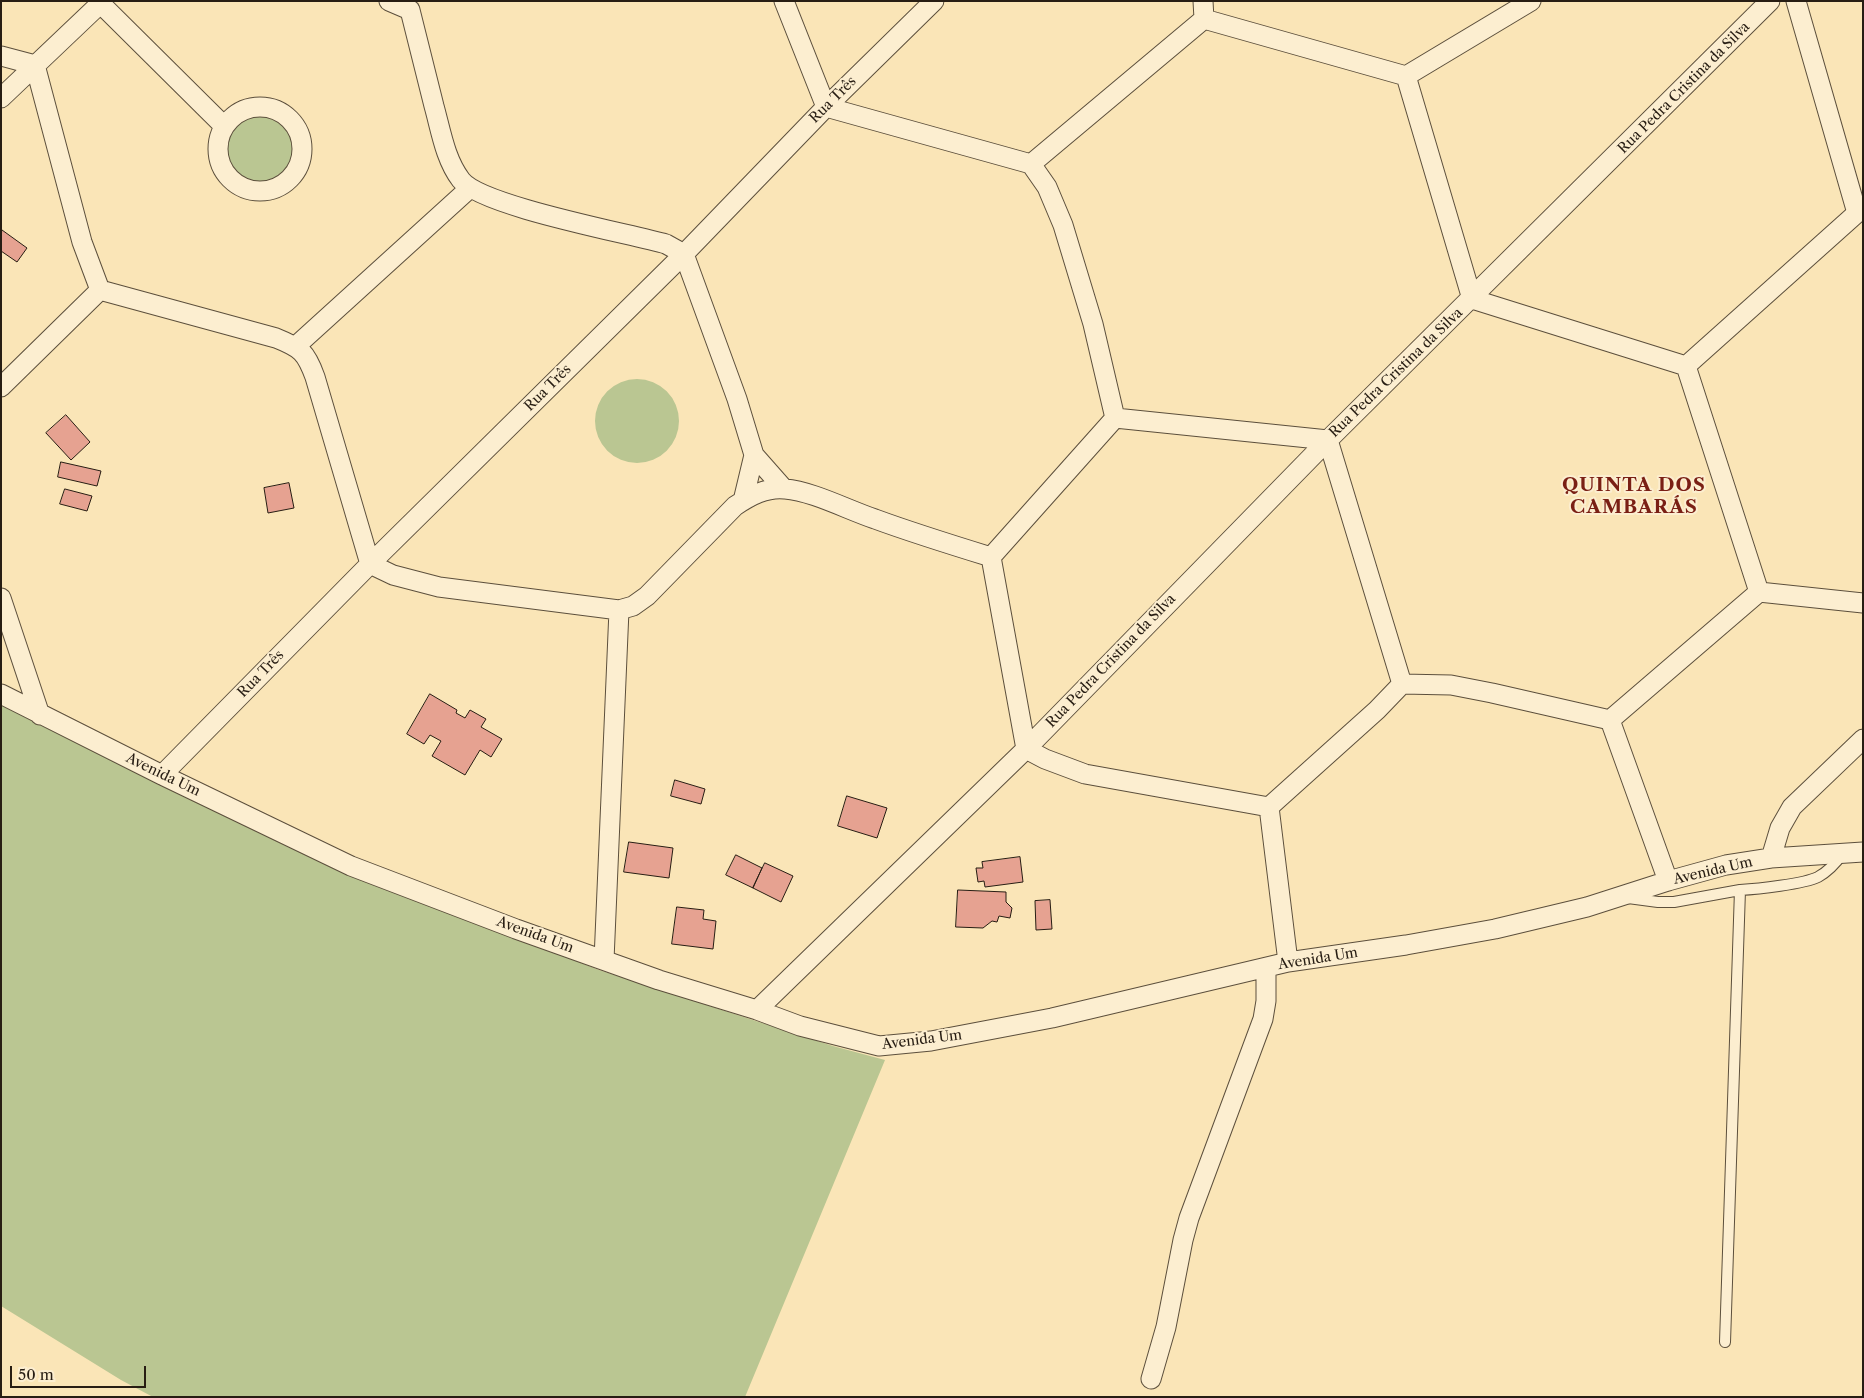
<!DOCTYPE html>
<html>
<head>
<meta charset="utf-8">
<style>
  body { margin:0 }
  #map { position:relative; width:1864px; height:1398px; overflow:hidden; background:#fae5b7; font-family:"Libre Caslon Text",serif }
  canvas { display:block }
  .frame { position:absolute; inset:0; border:2px solid #271d13; pointer-events:none }
  .scale { position:absolute; left:10px; top:1366px; width:136px; height:22px; box-sizing:border-box; border:2px solid #271d13; border-top:0; padding-left:6px; font-size:15px; line-height:18px; white-space:nowrap; color:#271d13; -webkit-text-stroke:4px #fceed0; paint-order:stroke }
</style>
</head>
<body>
<div id="map">
<canvas width="1864" height="1398"></canvas>
<div class="frame"></div>
<div class="scale">50 m</div>
</div>
<script>
const ctx = document.querySelector('canvas').getContext('2d');
ctx.lineJoin = 'round';
function fill(path, color) { ctx.fillStyle = color; ctx.fill(path, 'evenodd'); }
function strokePath(path, color, width, dash) { ctx.strokeStyle = color; ctx.lineWidth = width; ctx.lineCap = dash ? 'butt' : 'round'; ctx.setLineDash(dash || []); ctx.stroke(path); }
function label(font, color, halo, rows, align = 'center') {
  ctx.font = font + ' "Libre Caslon Text",serif'; ctx.lineWidth = 4; ctx.setLineDash([]); ctx.textBaseline = 'middle'; ctx.strokeStyle = halo; ctx.fillStyle = color; for (const [text, x, y, turn = 0] of rows) {
    ctx.save(); ctx.translate(x, y); ctx.rotate((+turn || 0) * Math.PI / 180); ctx.textAlign = isNaN(turn) ? turn : align; if (halo) ctx.strokeText(text, 0, 0); ctx.fillText(text, 0, 0); ctx.restore();
  }
}
fill(new Path2D(`
  M223 149a37 37 0 1 1 74 0a37 37 0 1 1-74 0Z
  M595 421a42 42 0 1 1 84 0a42 42 0 1 1-84 0Z
  M 1,701 L 356,875 L 599,970 L 833,1046 L 885,1060 L 745,1397 L 153,1397 L 121,1380 L 1,1306 Z`), '#bac692');
const building = new Path2D(`
  M 2,230 L 27,248 L 17,262 L 1,251 Z
  M 66,415 L 90,442 L 71,460 L 46,433 Z
  M 61,462 L 101,471 L 97,486 L 58,477 Z
  M 289,483 L 294,508 L 268,513 L 264,488 Z
  M 65,489 L 92,496 L 87,511 L 60,504 Z
  M 430,694 L 457,710 L 456,713 L 465,718 L 470,710 L 486,719 L 481,727 L 502,739 L 491,757 L 480,750 L 465,775 L 432,756 L 441,741 L 430,735 L 424,744 L 407,734 Z
  M 675,780 L 705,789 L 701,804 L 671,796 Z
  M 847,796 L 887,808 L 877,838 L 838,826 Z
  M 629,842 L 673,848 L 669,878 L 624,872 Z
  M 736,855 L 762,868 L 753,888 L 726,875 Z
  M 1020,857 L 1023,882 L 985,887 L 984,881 L 978,882 L 976,868 L 983,868 L 982,862 Z
  M 765,863 L 793,876 L 781,902 L 753,888 Z
  M 958,890 L 1006,892 L 1006,902 L 1012,908 L 1010,918 L 999,916 L 997,922 L 992,921 L 983,928 L 956,927 Z
  M 1050,900 L 1052,929 L 1036,930 L 1035,901 Z
  M 677,907 L 704,910 L 703,919 L 716,921 L 713,949 L 672,944 Z`);
fill(building, '#e6a291');
strokePath(building, '#271d13', 1);
const lane = new Path2D(`
  M 1628,898 L 1658,902 L 1674,902 L 1740,890
  M 1725,1342 L 1740,890 C 1757,889 1804,884 1818,877 C 1829,871 1836,863 1843,853`);
const street = new Path2D(`
  M 98,1 L 224,126
  M 389,1 L 410,10
  M 784,1 L 826,107 L 1031,164 L 1047,187 L 1063,225 L 1093,324 L 1115,418
  M 1796,1 L 1857,213
  M 410,10 C 418,42 426,74 434,106 C 441,131 445,159 461,180 C 481,206 627,233 666,244 L 684,254 L 737,399 L 754,455 L 784,489
  M 1204,19 L 1406,76 L 1531,1
  M 1,56 L 35,65 L 82,242 L 100,290
  M 1406,76 L 1472,299 L 1686,366
  M 1,98 L 103,1
  M218 149a42 42 0 1 1 84 0a42 42 0 1 1-84 0Z
  M 1031,164 L 1204,19 L 1203,1
  M 100,290 L 276,338 C 301,348 306,352 315,377 L 370,564 L 393,575 L 439,587 L 619,610 L 633,606 L 647,596 L 735,506 C 750,496 766,487 785,489 C 812,491 848,510 875,519 C 913,533 952,545 991,557
  M 296,346 L 470,188
  M 1686,366 L 1759,592
  M 1686,366 L 1857,213
  M 1,387 L 100,290
  M 1115,418 L 1328,440 L 1402,684
  M 743,501 L 754,455
  M 991,557 L 1026,749
  M 991,557 L 1115,418
  M 1,598 L 40,715
  M 1,694 L 162,775 L 351,866 L 516,929 L 659,980 L 757,1010 L 800,1026 L 879,1046 L 931,1041 L 1052,1018 L 1288,962 L 1406,945 L 1495,929 L 1587,907 L 1668,881 L 1726,865 L 1771,858 L 1863,852
  M 1610,720 L 1759,592 L 1863,603
  M 1610,720 L 1668,881
  M 1026,749 L 1045,759 L 1085,774 L 1269,807
  M 162,775 L 370,564 L 684,254 L 826,107 L 934,1
  M 1269,807 L 1377,710 L 1402,684 L 1451,685 L 1492,693 L 1610,720
  M 1269,807 L 1288,962
  M 1771,858 L 1780,828 L 1792,807 L 1863,739
  M 604,960 L 619,610
  M 757,1010 L 1026,749 L 1328,440 L 1770,1
  M 1151,1379 L 1166,1327 L 1183,1240 L 1189,1218 L 1263,1019 L 1266,1001 L 1266,968`);
strokePath(lane, '#5c4f3c', 12);
strokePath(street, '#5c4f3c', 21);
strokePath(lane, '#fceed0', 10);
strokePath(street, '#fceed0', 19);
label('14px', '#271d13', '#fceed0', [
  ["Rua Pedra Cristina da Silva",1684,88,-45],
  ["Rua Três",833,100,-45],
  ["Rua Pedra Cristina da Silva",1396,373,-44],
  ["Rua Três",548,388,-45],
  ["Rua Pedra Cristina da Silva",1111,661,-46],
  ["Rua Três",261,674,-46],
  ["Avenida Um",163,775,26],
  ["Avenida Um",1713,871,-13],
  ["Avenida Um",535,935,20],
  ["Avenida Um",1318,959,-9],
  ["Avenida Um",922,1040,-7]
]);
ctx.letterSpacing = '1px';
label('bold 19px', '#7a1f14', '#fceed0', [
  ["QUINTA DOS",1634,486],
  ["CAMBARÁS",1634,508]
]);
ctx.letterSpacing = '0px';
</script>
</body>
</html>
